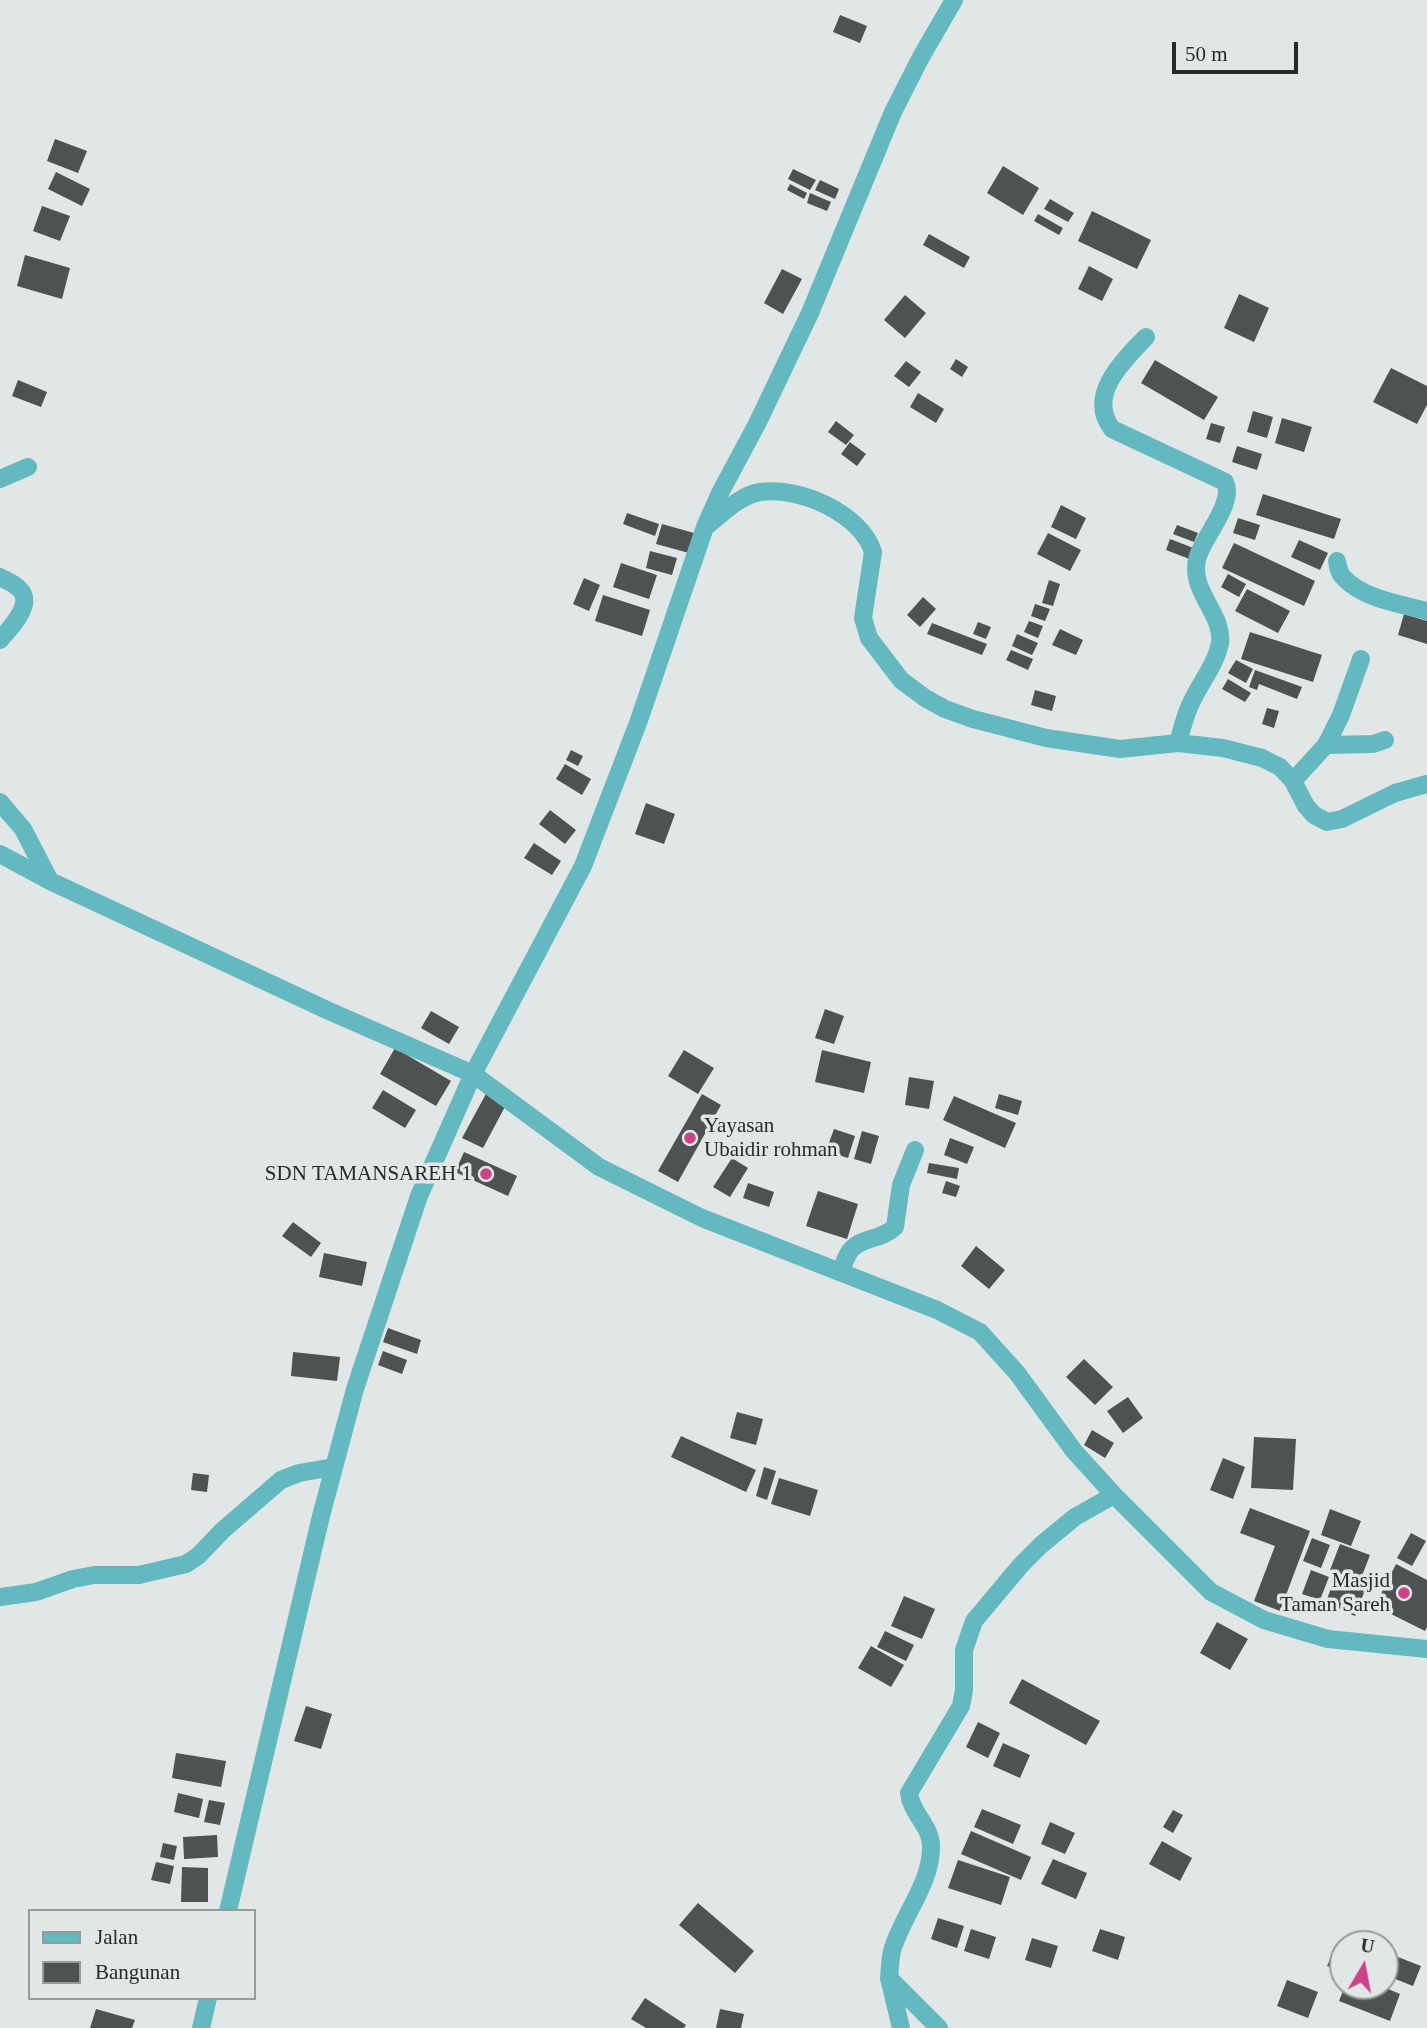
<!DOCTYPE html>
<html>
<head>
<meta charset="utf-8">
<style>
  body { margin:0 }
  #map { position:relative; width:1427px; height:2028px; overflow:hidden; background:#e1e6e6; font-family:"Times New Roman",serif }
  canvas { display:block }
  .legend { position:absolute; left:28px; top:1909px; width:228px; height:91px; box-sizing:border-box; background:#e1e6e6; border:2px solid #979b9b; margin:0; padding:9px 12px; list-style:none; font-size:21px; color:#282a2a }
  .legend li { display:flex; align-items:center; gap:14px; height:35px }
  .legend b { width:35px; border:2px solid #979b9b }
  .north { position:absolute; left:1329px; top:1930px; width:70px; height:70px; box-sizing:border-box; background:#e1e6e6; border:2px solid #979b9b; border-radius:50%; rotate:10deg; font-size:19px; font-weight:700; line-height:28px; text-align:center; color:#282a2a }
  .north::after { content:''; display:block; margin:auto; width:24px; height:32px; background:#c94486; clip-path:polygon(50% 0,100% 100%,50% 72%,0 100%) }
  .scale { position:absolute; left:1172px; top:42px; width:126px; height:32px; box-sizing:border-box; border:4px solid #282a2a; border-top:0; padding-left:9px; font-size:21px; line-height:24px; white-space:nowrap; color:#282a2a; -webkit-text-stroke:5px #e1e6e6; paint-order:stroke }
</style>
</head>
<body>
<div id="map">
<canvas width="1427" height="2028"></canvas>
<ul class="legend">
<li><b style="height:9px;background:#64b9c1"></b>Jalan</li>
<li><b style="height:19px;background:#4e5252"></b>Bangunan</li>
</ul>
<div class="north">U</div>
<div class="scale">50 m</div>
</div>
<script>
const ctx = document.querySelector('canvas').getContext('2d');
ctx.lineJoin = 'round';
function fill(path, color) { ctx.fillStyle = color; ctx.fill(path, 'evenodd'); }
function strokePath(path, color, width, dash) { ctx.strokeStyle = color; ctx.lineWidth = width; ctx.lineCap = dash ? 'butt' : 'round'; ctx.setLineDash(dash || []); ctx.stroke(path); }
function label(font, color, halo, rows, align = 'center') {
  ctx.font = font + ' "Times New Roman",serif'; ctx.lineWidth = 7; ctx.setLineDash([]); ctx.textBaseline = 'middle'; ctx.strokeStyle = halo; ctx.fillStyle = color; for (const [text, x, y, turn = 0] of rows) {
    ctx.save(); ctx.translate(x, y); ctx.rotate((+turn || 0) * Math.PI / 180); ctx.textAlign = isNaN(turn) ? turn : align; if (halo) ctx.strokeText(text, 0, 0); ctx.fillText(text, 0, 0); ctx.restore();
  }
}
fill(new Path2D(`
  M 840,15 L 867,26 L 860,43 L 833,32 Z
  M 55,139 L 87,151 L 78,173 L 47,161 Z
  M 1003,166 L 1039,188 L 1023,215 L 987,193 Z
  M 793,169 L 816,180 L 810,190 L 788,179 Z
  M 56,172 L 90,189 L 82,206 L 48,189 Z
  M 820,180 L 839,189 L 835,199 L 815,190 Z
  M 790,184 L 807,193 L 804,199 L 787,190 Z
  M 810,193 L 831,202 L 827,211 L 807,203 Z
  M 1050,199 L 1074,213 L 1068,222 L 1044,209 Z
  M 42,206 L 70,216 L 60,241 L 33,231 Z
  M 1092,211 L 1151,240 L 1137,269 L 1078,241 Z
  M 1038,214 L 1063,228 L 1059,235 L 1034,221 Z
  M 929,234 L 970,257 L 964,268 L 923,245 Z
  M 25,255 L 70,268 L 62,299 L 17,286 Z
  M 1089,266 L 1113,279 L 1102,301 L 1078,289 Z
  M 782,269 L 802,279 L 783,314 L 764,303 Z
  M 1239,294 L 1269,308 L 1254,342 L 1224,328 Z
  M 905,295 L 926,313 L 905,338 L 884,320 Z
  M 956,359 L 968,367 L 962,377 L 950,369 Z
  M 1155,360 L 1218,397 L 1204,420 L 1141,383 Z
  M 906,361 L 921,372 L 909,387 L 894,376 Z
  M 1391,368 L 1427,386 L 1427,405 L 1417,424 L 1373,402 Z
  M 18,380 L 47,392 L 41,407 L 12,396 Z
  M 918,393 L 944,409 L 936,423 L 910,407 Z
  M 1253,411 L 1273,417 L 1267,438 L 1247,432 Z
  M 1282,418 L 1312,427 L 1304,452 L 1275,443 Z
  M 836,421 L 854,435 L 846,445 L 828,432 Z
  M 1211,423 L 1225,427 L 1220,443 L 1206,439 Z
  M 850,442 L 866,454 L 857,466 L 841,454 Z
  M 1237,446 L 1262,454 L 1257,470 L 1232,462 Z
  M 1263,494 L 1341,519 L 1334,539 L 1256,515 Z
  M 1061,505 L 1086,518 L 1076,539 L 1051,527 Z
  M 627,513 L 659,524 L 655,536 L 623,524 Z
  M 1238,518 L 1260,525 L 1255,540 L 1233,533 Z
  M 662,524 L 694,533 L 689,553 L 656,544 Z
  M 1177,525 L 1198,533 L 1194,542 L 1173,534 Z
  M 1048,533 L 1081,550 L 1070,571 L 1037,554 Z
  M 1170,539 L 1196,549 L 1192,560 L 1166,550 Z
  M 1299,540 L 1328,553 L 1320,570 L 1291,557 Z
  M 1234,543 L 1315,581 L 1304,606 L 1222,568 Z
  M 650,551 L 677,558 L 672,575 L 646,568 Z
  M 621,563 L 657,575 L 649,599 L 613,587 Z
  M 1228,574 L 1246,584 L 1239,597 L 1221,587 Z
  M 584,578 L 600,585 L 589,611 L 573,604 Z
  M 1049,580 L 1060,584 L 1053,606 L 1042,603 Z
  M 1247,589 L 1290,611 L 1278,633 L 1235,611 Z
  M 603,595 L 650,610 L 642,636 L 595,621 Z
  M 923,597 L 936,609 L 920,627 L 907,615 Z
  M 1035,604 L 1050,609 L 1045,621 L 1031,616 Z
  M 1404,614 L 1427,621 L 1427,644 L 1398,635 Z
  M 1029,621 L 1043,626 L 1038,638 L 1024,632 Z
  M 978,622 L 991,627 L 986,639 L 973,634 Z
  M 932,623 L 987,644 L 982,655 L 927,634 Z
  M 1060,629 L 1083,640 L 1076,655 L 1052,645 Z
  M 1250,632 L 1322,655 L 1313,682 L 1241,659 Z
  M 1017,634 L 1038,643 L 1032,655 L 1012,646 Z
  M 1011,650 L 1033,659 L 1028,670 L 1006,660 Z
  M 1236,660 L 1253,669 L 1246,683 L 1228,673 Z
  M 1255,670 L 1302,687 L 1297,699 L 1259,684 L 1257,690 L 1249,687 Z
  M 1228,679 L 1251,693 L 1245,702 L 1222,689 Z
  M 1035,690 L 1056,696 L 1052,711 L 1031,705 Z
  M 1267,708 L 1279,711 L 1274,728 L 1262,724 Z
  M 571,750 L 583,756 L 578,766 L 566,760 Z
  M 565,764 L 591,779 L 582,795 L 556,779 Z
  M 646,803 L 675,814 L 664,844 L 635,834 Z
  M 550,810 L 576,830 L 565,844 L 539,824 Z
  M 534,843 L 561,861 L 552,875 L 524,858 Z
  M 825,1009 L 844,1016 L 834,1044 L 815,1038 Z
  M 431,1011 L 459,1027 L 449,1044 L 421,1028 Z
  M 395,1048 L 451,1081 L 436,1106 L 380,1074 Z
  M 684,1050 L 714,1068 L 698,1094 L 668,1076 Z
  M 822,1050 L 871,1062 L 864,1093 L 815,1082 Z
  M 909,1077 L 934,1081 L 929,1109 L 905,1105 Z
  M 383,1090 L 416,1110 L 405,1128 L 372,1108 Z
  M 487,1092 L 507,1103 L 483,1148 L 462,1138 Z
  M 702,1094 L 721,1105 L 678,1182 L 658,1171 Z
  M 999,1094 L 1022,1101 L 1018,1115 L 995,1108 Z
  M 954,1096 L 1016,1123 L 1005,1148 L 943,1120 Z
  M 834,1129 L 855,1136 L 848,1158 L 826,1151 Z
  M 862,1131 L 879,1136 L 871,1164 L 854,1159 Z
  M 950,1138 L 974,1147 L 967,1164 L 944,1155 Z
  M 464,1152 L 517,1176 L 508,1196 L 455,1172 Z
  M 732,1158 L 748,1168 L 730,1197 L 713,1187 Z
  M 929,1163 L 959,1168 L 957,1179 L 927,1173 Z
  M 946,1181 L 960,1186 L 956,1197 L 942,1193 Z
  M 748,1183 L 774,1192 L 769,1207 L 743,1198 Z
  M 818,1191 L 858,1204 L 847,1239 L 806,1226 Z
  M 293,1222 L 321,1243 L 311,1257 L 282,1236 Z
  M 976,1246 L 1005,1270 L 989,1289 L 961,1266 Z
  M 324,1253 L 367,1262 L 362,1286 L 319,1277 Z
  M 388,1328 L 421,1340 L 417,1354 L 383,1342 Z
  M 383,1351 L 407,1360 L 402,1374 L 378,1365 Z
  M 293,1352 L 340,1357 L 337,1381 L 291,1376 Z
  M 1084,1359 L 1113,1387 L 1095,1405 L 1066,1377 Z
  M 1128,1397 L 1143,1418 L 1123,1433 L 1107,1411 Z
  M 737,1412 L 763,1419 L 756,1445 L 730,1438 Z
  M 1092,1430 L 1114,1443 L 1105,1458 L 1084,1445 Z
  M 681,1436 L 756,1470 L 746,1492 L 671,1457 Z
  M 1254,1437 L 1296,1439 L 1293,1490 L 1251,1488 Z
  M 1223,1458 L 1245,1467 L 1233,1499 L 1210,1490 Z
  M 764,1467 L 776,1471 L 767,1500 L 756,1496 Z
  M 193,1473 L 209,1475 L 207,1492 L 191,1490 Z
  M 779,1478 L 818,1490 L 810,1516 L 771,1504 Z
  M 1250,1508 L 1310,1531 L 1280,1611 L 1254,1601 L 1275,1546 L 1240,1533 Z
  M 1330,1509 L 1361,1521 L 1351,1546 L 1321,1535 Z
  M 1411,1533 L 1426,1541 L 1412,1566 L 1397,1558 Z
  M 1312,1538 L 1330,1545 L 1321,1568 L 1303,1561 Z
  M 1340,1544 L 1370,1555 L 1360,1581 L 1330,1570 Z
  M 1396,1564 L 1427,1580 L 1427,1627 L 1425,1631 L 1375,1606 Z
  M 1311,1570 L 1329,1577 L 1320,1600 L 1302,1594 Z
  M 1335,1578 L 1365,1590 L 1355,1616 L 1325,1604 Z
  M 904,1596 L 935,1609 L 922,1639 L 891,1626 Z
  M 1217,1622 L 1248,1639 L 1230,1670 L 1200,1653 Z
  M 885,1631 L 914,1645 L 906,1661 L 877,1647 Z
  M 871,1646 L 904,1665 L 891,1687 L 858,1668 Z
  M 1022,1679 L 1100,1721 L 1086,1745 L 1009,1703 Z
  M 306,1706 L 332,1714 L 321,1749 L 294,1741 Z
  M 978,1722 L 1000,1733 L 988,1758 L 966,1747 Z
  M 1003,1743 L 1030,1755 L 1020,1778 L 993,1766 Z
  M 176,1753 L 226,1761 L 221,1787 L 172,1778 Z
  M 178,1793 L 203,1799 L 199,1818 L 174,1812 Z
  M 209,1800 L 225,1803 L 220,1825 L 204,1822 Z
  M 982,1809 L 1021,1825 L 1013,1844 L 974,1827 Z
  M 1173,1810 L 1183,1815 L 1173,1833 L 1163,1827 Z
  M 1050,1822 L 1075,1833 L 1065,1854 L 1041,1844 Z
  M 971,1831 L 1031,1857 L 1021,1880 L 961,1854 Z
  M 217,1835 L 218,1857 L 184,1859 L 183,1837 Z
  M 1162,1841 L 1192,1858 L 1180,1881 L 1149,1864 Z
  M 163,1843 L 177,1846 L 174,1860 L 160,1857 Z
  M 1053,1859 L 1087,1873 L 1076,1899 L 1041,1884 Z
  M 958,1860 L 1010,1877 L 1001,1905 L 948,1888 Z
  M 156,1862 L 174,1866 L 170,1884 L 151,1880 Z
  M 182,1867 L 208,1868 L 208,1902 L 181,1902 Z
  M 698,1903 L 754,1951 L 735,1973 L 679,1925 Z
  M 938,1918 L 964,1926 L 957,1948 L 931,1939 Z
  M 971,1929 L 996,1937 L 989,1959 L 964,1951 Z
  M 1100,1929 L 1125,1937 L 1118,1960 L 1092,1951 Z
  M 1032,1938 L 1058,1946 L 1051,1968 L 1025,1960 Z
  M 1385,1952 L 1421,1966 L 1413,1986 L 1385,1975 Z
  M 1332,1954 L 1342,1958 L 1338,1970 L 1327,1966 Z
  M 1287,1980 L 1318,1992 L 1308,2018 L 1277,2006 Z
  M 1345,1986 L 1381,1986 L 1400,1994 L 1390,2021 L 1339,2001 Z
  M 645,1998 L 686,2025 L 684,2028 L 646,2028 L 631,2019 Z
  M 96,2009 L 135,2020 L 132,2028 L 90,2028 Z
  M 720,2009 L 744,2014 L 741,2028 L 716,2028 Z`), '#4e5252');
strokePath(new Path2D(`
  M 1146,337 C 1124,360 1086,395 1112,429 L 1225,482 C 1235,502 1205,535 1198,556 C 1187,590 1224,613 1220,643 C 1216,664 1201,682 1192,701 C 1185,714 1182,729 1178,743
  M 0,479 L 28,467
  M 705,527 C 721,515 740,495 760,492 C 798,486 861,513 873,552 L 863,618 L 869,638 L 901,680 L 925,698 L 945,709 L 973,719 L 1046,738 L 1120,749 L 1178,743 L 1223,748 L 1262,758 L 1280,767 L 1293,781 L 1306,806 L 1314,815 L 1327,822 L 1342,819 L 1395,793 L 1427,784
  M 1337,561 C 1338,567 1339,573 1343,577 C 1363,599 1400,604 1427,611
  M 0,577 C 7,581 20,586 23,594 C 30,609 8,630 0,640
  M 1326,745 L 1373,744 L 1385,740
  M 1293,781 L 1326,745 L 1341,715 L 1361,659
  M 0,802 L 23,829 L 50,881
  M 0,854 L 50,881 L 329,1011 L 473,1074 L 599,1167 L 702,1218 L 937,1310 L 980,1332 L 1017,1373 L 1074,1451 L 1114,1495 L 1211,1592 L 1264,1620 L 1328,1639 L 1427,1649
  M 841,1272 C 843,1265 846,1257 850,1251 C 861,1237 882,1240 895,1227 L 901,1185 L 915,1150
  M 0,1597 L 36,1592 L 73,1579 L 94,1575 L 139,1575 L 186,1564 L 198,1556 L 223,1530 L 281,1480 L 299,1473 L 334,1467
  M 228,1911 L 321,1516 L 355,1389 L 419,1196 L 473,1074 L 583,866 L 638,723 L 705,527 L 720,493 L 757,424 L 810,313 L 893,112 L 921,57 L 954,0
  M 889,1978 L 901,2028
  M 201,2028 L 208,1998
  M 939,2028 L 889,1978 C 890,1969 890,1959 892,1951 C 902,1916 931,1884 931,1848 C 932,1826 911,1814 909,1793 L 961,1706 L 964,1690 L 964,1650 L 974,1621 L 1021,1565 L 1041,1545 L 1075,1517 L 1114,1495`), '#64b9c1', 18);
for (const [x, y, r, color] of [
  [690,1138,7,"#c94486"],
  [486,1174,7,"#c94486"],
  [1404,1593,7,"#c94486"]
]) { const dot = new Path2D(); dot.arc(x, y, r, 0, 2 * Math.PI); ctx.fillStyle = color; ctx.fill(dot); strokePath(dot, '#e1e6e6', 2.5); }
label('21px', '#282a2a', '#e1e6e6', [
  ["Yayasan",704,1126,"left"],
  ["Ubaidir rohman",704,1150,"left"],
  ["SDN TAMANSAREH 1",472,1174],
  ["Masjid",1390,1581],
  ["Taman Sareh",1390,1605]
], 'right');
</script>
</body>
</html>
